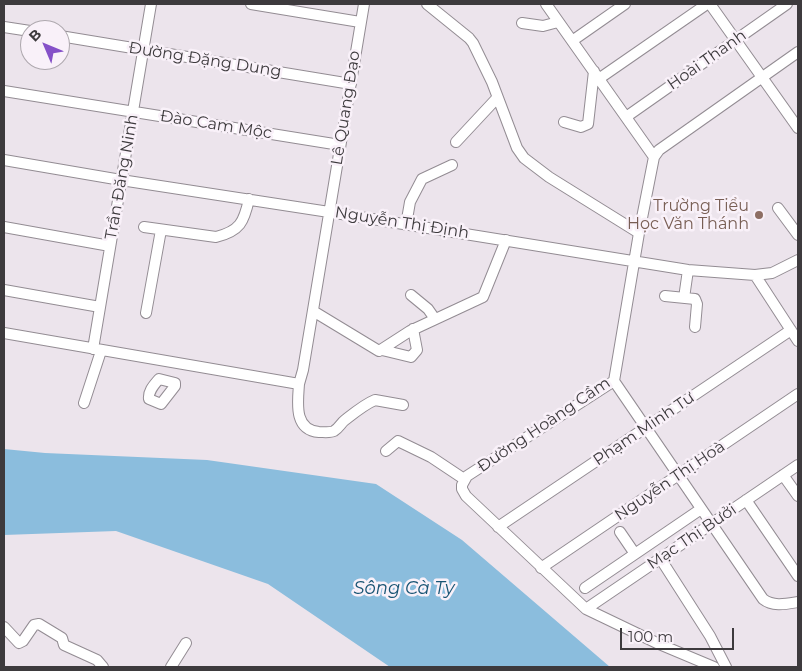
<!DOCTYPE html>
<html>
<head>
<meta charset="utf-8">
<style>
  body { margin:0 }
  #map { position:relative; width:802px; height:671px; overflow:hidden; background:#ece4ec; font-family:Montserrat,sans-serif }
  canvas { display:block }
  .frame { position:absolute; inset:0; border:5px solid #3d3a3d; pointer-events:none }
  .north { position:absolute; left:20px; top:20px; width:50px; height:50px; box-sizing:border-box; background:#f9f1f9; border:1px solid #aea8ae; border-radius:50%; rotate:315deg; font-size:14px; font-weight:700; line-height:20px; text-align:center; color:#3d3a3d }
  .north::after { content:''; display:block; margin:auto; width:18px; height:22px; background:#8551c8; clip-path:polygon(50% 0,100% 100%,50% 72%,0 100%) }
  .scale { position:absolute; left:620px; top:628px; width:114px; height:22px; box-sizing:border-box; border:2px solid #3d3a3d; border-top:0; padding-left:6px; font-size:15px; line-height:18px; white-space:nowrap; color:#3d3a3d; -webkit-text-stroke:4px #f9f1f9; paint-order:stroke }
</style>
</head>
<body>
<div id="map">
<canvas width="802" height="671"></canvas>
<div class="frame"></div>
<div class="north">B</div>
<div class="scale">100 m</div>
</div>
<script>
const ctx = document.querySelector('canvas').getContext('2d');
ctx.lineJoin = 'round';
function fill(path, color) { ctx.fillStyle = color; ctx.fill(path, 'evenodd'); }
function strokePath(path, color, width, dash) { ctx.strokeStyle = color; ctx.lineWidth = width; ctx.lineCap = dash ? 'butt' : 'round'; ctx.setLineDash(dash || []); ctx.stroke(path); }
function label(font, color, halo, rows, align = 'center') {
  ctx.font = font + ' Montserrat,sans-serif'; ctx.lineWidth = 5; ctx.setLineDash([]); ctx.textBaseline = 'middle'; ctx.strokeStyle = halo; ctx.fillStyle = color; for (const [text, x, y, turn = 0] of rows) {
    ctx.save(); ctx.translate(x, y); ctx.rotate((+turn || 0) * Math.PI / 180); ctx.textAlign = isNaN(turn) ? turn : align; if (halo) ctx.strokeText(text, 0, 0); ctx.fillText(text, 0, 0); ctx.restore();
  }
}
fill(new Path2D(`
  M 4,449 L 45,453 L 207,460 L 376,484 L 462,540 L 610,667 L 390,667 L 268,584 L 116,531 L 4,535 Z`), '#8bbddd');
const minor = new Path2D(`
  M 251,4 L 360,22
  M 427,4 L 469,38 L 473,43 L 492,82 L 517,148 L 524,158 L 549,177 L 639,233
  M 546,4 L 654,157 L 639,233 L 614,381 L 467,476 L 462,485 L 462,489 L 466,496 L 586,609 L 659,644 L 714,667
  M 710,4 L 798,128
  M 522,23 L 543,26 L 558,22
  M 4,27 L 30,31
  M 60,36 L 351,84
  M 572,41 L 625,4
  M 600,78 L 707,4
  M 4,91 L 340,145
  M 626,117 L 787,4
  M 564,122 L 581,127 L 588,124 L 594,71
  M 456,142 L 497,98
  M 654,157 L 659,150 L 798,52
  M 4,160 L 121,180 L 329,212 L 688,270 L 755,275 L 772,273 L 798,260
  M 778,208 L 798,235
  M 406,225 L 410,202 L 422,179 L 452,165
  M 4,227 L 110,246
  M 144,227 L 216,237 C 240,231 244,222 249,199
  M 755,275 L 798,341
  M 4,290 L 100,307
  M 411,295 L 428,309 L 435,319
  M 665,296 L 695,299 L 697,304 L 695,327
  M 684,298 L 688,270
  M 313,311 L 379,351 L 410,331 L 483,297 L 506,240
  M 146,313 L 161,230
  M 4,333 L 299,384 L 303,370 L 364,4
  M 93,349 L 151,4
  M 382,350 L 411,357 L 417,350 L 413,329
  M 159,379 L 175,383 L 175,386 L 161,404 L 149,399 C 148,391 154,385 159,379 Z
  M 614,381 L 763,599 C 773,607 786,604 798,602
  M 299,384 C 298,401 293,430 319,432 C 324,432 330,433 334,431 C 339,428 341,423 345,420 C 354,413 365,404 375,400 L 403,405
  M 84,403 L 101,351
  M 386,451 L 398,441 L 431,457 L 464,479
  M 783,475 L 798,496
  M 746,500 L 798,576
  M 498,527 L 791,330
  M 620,532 L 635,554
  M 660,558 L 710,636 L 726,667
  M 541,568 L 798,394
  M 585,588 L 701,509
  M 586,609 L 798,465
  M 4,627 L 19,643 L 23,641 L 34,625 L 39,624 L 62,638 L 64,645 L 97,660 L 103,667
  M 171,667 L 186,643`);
strokePath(minor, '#938c93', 12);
strokePath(minor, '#fff', 10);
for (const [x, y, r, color] of [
  [759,215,5,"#8d6e63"]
]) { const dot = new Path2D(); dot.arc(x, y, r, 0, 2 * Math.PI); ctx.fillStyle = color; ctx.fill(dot); strokePath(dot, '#f9f1f9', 2); }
label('16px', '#3d3a3d', '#f9f1f9', [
  ["Đường Đặng Dung",205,60,9],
  ["Hoài Thanh",707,60,-35],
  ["Lê Quang Đạo",346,108,-81],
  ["Đào Cam Mộc",216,125,9],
  ["Trần Đăng Ninh",122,177,-80],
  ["Nguyễn Thị Định",402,223,9],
  ["Đường Hoàng Cầm",544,425,-34],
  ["Phạm Minh Tư",644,429,-34],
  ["Nguyễn Thị Hoà",670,481,-34],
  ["Mạc Thị Bưởi",692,537,-34]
]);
label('16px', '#785e54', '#f9f1f9', [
  ["Trường Tiểu",749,206],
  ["Học Văn Thánh",749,224]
], 'right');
label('italic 18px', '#185474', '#f9f1f9', [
  ["Sông Cà Ty",404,589]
]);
</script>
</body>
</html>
